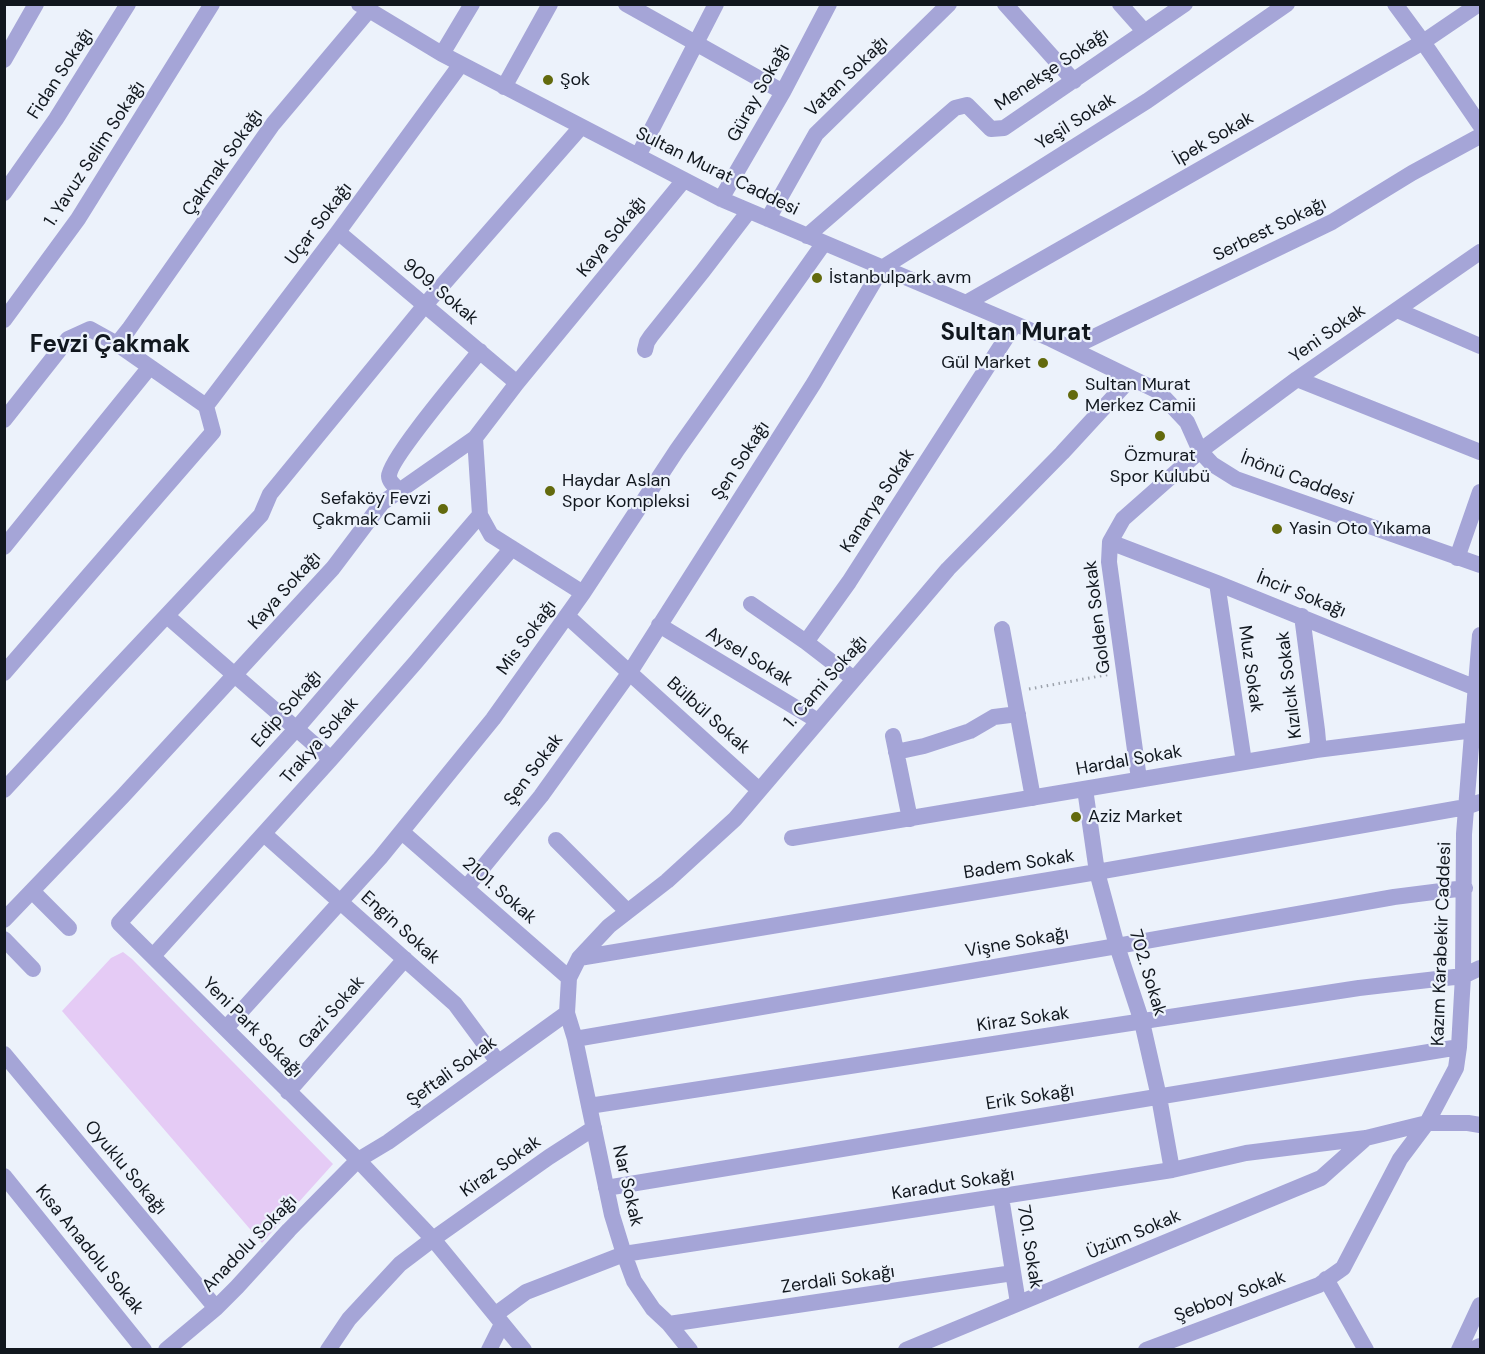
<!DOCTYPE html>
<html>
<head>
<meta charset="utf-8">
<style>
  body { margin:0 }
  #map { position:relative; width:1485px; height:1354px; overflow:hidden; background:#ecf2fb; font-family:"DM Sans",sans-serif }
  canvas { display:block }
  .frame { position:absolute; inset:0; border:6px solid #11171e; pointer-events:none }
</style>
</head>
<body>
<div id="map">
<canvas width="1485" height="1354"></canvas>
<div class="frame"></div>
</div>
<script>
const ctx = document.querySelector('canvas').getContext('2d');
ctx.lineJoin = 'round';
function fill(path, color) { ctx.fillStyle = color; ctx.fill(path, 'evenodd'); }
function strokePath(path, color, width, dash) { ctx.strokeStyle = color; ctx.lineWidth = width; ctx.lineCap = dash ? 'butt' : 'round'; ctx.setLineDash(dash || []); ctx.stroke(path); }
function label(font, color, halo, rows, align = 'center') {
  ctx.font = font + ' "DM Sans",sans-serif'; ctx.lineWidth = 4.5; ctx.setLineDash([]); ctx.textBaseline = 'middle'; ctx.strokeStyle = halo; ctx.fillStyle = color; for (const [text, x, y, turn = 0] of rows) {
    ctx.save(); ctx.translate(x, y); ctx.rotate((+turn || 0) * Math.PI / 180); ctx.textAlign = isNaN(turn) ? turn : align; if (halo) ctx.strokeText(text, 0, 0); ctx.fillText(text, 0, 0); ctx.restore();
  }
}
fill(new Path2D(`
  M 123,952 L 132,959 L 333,1164 L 262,1243 L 62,1011 L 111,958 Z`), '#e5cbf5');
strokePath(new Path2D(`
  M 1029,689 L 1111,674`), '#9da3ac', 3, [1.5, 4.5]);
strokePath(new Path2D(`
  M 359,4 L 442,54 L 721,199 L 1051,339 L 1158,391 L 1187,422 L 1200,451 L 1212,464 L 1236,479 L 1480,565
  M 626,4 L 783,92
  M 1005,4 L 1074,81
  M 1120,4 L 1144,31
  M 1395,4 L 1423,42 L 1480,125
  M 442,54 L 472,4
  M 4,60 L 36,4
  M 504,87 L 550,4
  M 638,156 L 716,4
  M 4,193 L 56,119 L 128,4
  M 721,199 L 783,92 L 829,4
  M 768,219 L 816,134 L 949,4
  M 338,232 L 517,383
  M 807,236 L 955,108 L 967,105 L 991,129 L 1004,128 L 1185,4
  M 966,303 L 1423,42 L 1479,4
  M 1397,310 L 1480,346
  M 4,320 L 78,219 L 212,4
  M 117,344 L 129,329 L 273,124 L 369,10
  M 1071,348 L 1332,222 L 1412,173 L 1480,136
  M 645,350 L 647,342 L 651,336 L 703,271 L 749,211
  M 1297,379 L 1480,452
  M 206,406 L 338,232 L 461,64
  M 4,420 L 68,339 L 90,329 L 117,344 L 206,406 L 213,432 L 4,673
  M 475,438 L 480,515 L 491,535 L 583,593
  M 400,491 C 396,487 389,482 389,476 C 389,459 465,370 480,351
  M 480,515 L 297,728 L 119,923 L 358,1160 L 433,1239 L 524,1350
  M 1110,542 L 1217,583 L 1476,688
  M 4,547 L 149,368
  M 1457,558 L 1480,492
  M 1217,583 L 1244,762
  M 751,604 L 806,642 L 849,582 L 1015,324
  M 167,616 L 331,759
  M 567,616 L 759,790
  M 1302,616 L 1317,730 L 1318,741 L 1316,750
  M 659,625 L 818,721
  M 1002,629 L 1033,798
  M 806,642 L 854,679
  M 893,736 L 910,819
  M 896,752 L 924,746 L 970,731 L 994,717 L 1018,714
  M 1139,779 L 1109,562 L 1110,542 L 1123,519 L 1200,451 L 1297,379 L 1480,252
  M 1085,789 L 1097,872 L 1117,946 L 1142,1022 L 1159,1097 L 1172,1170
  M 4,790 L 106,680 L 261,515 L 270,494 L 425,305 L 581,127
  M 402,832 L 569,978
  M 264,834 L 455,1004 L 498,1062
  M 792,838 L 1316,750 L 1474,730
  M 556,840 L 627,911
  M 466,888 L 541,796 L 630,672 L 814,383 L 882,268 L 1147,101 L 1287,4
  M 32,891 L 69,928
  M 4,920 L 123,796 L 333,568 L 382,503 L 475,438 L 517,383 L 684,180
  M 4,939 L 33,969
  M 153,956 L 331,759 L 415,663 L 512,548
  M 579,958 L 1097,872 L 1466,807 L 1480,802
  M 226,1028 L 380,858 L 493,719 L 583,593 L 677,450 L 824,243
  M 575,1039 L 1117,946 L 1394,897 L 1465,888
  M 4,1054 L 216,1308
  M 288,1092 L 405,959
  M 589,1106 L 1359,988 L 1463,976 L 1480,968
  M 4,1176 L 144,1350
  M 606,1188 L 1459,1047
  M 1001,1197 L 1018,1303
  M 1326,1279 L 1366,1350
  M 496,1314 L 526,1292 L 624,1254 L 1172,1170 L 1246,1153 L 1366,1138 L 1427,1123 L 1468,1123 L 1480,1125
  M 669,1324 L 1013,1273
  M 166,1350 L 216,1308 L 237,1287 L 289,1230 L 358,1160 L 388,1142 L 567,1013
  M 328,1350 L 349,1319 L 400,1264 L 433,1239 L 549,1157 L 594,1128
  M 489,1350 L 502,1324
  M 690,1350 L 669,1324 L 653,1309 L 634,1281 L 624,1254 L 612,1215 L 575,1039 L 567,1013 L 569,978 L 579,958 L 609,926 L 667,881 L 735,819 L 948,569 L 1062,453 L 1131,378
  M 906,1350 L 1321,1178 L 1366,1138
  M 1146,1350 L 1319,1285 L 1343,1268 L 1400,1159 L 1427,1123 L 1456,1068 L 1459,1047 L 1463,976 L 1464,834 L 1480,635
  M 1459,1350 L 1480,1305
  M 1472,1350 L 1480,1346`), '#a5a5d7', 16);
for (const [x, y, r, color] of [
  [548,80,6,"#636a0d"],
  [817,278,6,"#636a0d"],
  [1043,363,6,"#636a0d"],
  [1073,395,6,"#636a0d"],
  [1160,436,6,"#636a0d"],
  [550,491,6,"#636a0d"],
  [443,509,6,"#636a0d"],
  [1277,529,6,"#636a0d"],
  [1076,817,6,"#636a0d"]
]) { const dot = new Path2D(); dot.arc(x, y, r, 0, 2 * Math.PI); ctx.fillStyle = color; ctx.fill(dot); strokePath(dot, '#ecf2fb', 2); }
label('18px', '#11171e', '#ecf2fb', [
  ["Menekşe Sokağı",1052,70,-34],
  ["Fidan Sokağı",61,74,-57],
  ["Vatan Sokağı",847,77,-44],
  ["Güray Sokağı",759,93,-61],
  ["Yeşil Sokak",1076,122,-32],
  ["İpek Sokak",1214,139,-30],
  ["1. Yavuz Selim Sokağı",95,154,-57],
  ["Çakmak Sokağı",223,163,-55],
  ["Sultan Murat Caddesi",717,172,26],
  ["Uçar Sokağı",319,224,-53],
  ["Serbest Sokağı",1270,230,-26],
  ["Kaya Sokağı",612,237,-51],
  ["909. Sokak",440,292,40],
  ["Yeni Sokak",1328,334,-35],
  ["Şen Sokağı",741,461,-57],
  ["İnönü Caddesi",1297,479,21],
  ["Kanarya Sokak",878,501,-57],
  ["Kaya Sokağı",285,591,-48],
  ["İncir Sokağı",1301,595,22],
  ["Golden Sokak",1098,617,-97],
  ["Mis Sokağı",527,638,-54],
  ["Aysel Sokak",749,657,31],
  ["Muz Sokak",1250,669,82],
  ["1. Cami Sokağı",826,682,-49],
  ["Kızılcık Sokak",1290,685,-97],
  ["Edip Sokağı",287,709,-49],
  ["Bülbül Sokak",708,716,42],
  ["Trakya Sokak",320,741,-49],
  ["Hardal Sokak",1129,761,-10],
  ["Şen Sokak",534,770,-53],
  ["Badem Sokak",1019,865,-9],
  ["2101. Sokak",499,891,41],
  ["Engin Sokak",400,928,42],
  ["Vişne Sokağı",1017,943,-10],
  ["Kazım Karabekir Caddesi",1442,944,-88],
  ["702. Sokak",1147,973,73],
  ["Gazi Sokak",332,1013,-49],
  ["Kiraz Sokak",1023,1020,-8],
  ["Yeni Park Sokağı",252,1028,45],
  ["Şeftali Sokak",452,1072,-36],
  ["Erik Sokağı",1030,1098,-9],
  ["Kiraz Sokak",501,1167,-35],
  ["Oyuklu Sokağı",125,1168,50],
  ["Karadut Sokağı",953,1185,-9],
  ["Nar Sokak",627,1186,77],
  ["Üzüm Sokak",1134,1235,-23],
  ["Anadolu Sokağı",250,1244,-46],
  ["701. Sokak",1029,1247,81],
  ["Kısa Anadolu Sokak",89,1250,51],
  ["Zerdali Sokağı",838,1280,-8],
  ["Şebboy Sokak",1230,1297,-20]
]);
label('18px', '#11171e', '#ecf2fb', [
  ["Şok",560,80],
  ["İstanbulpark avm",829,278],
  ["Gül Market",1031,363,"right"],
  ["Sultan Murat",1085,385],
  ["Merkez Camii",1085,406],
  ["Özmurat",1160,456,"center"],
  ["Spor Kulubü",1160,477,"center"],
  ["Haydar Aslan",562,481],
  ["Spor Kompleksi",562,502],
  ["Sefaköy Fevzi",431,499,"right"],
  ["Çakmak Camii",431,520,"right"],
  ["Yasin Oto Yıkama",1289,529],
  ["Aziz Market",1088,817]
], 'left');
label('bold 24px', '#11171e', '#ecf2fb', [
  ["Sultan Murat",1016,334],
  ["Fevzi Çakmak",110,346]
]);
</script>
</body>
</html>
